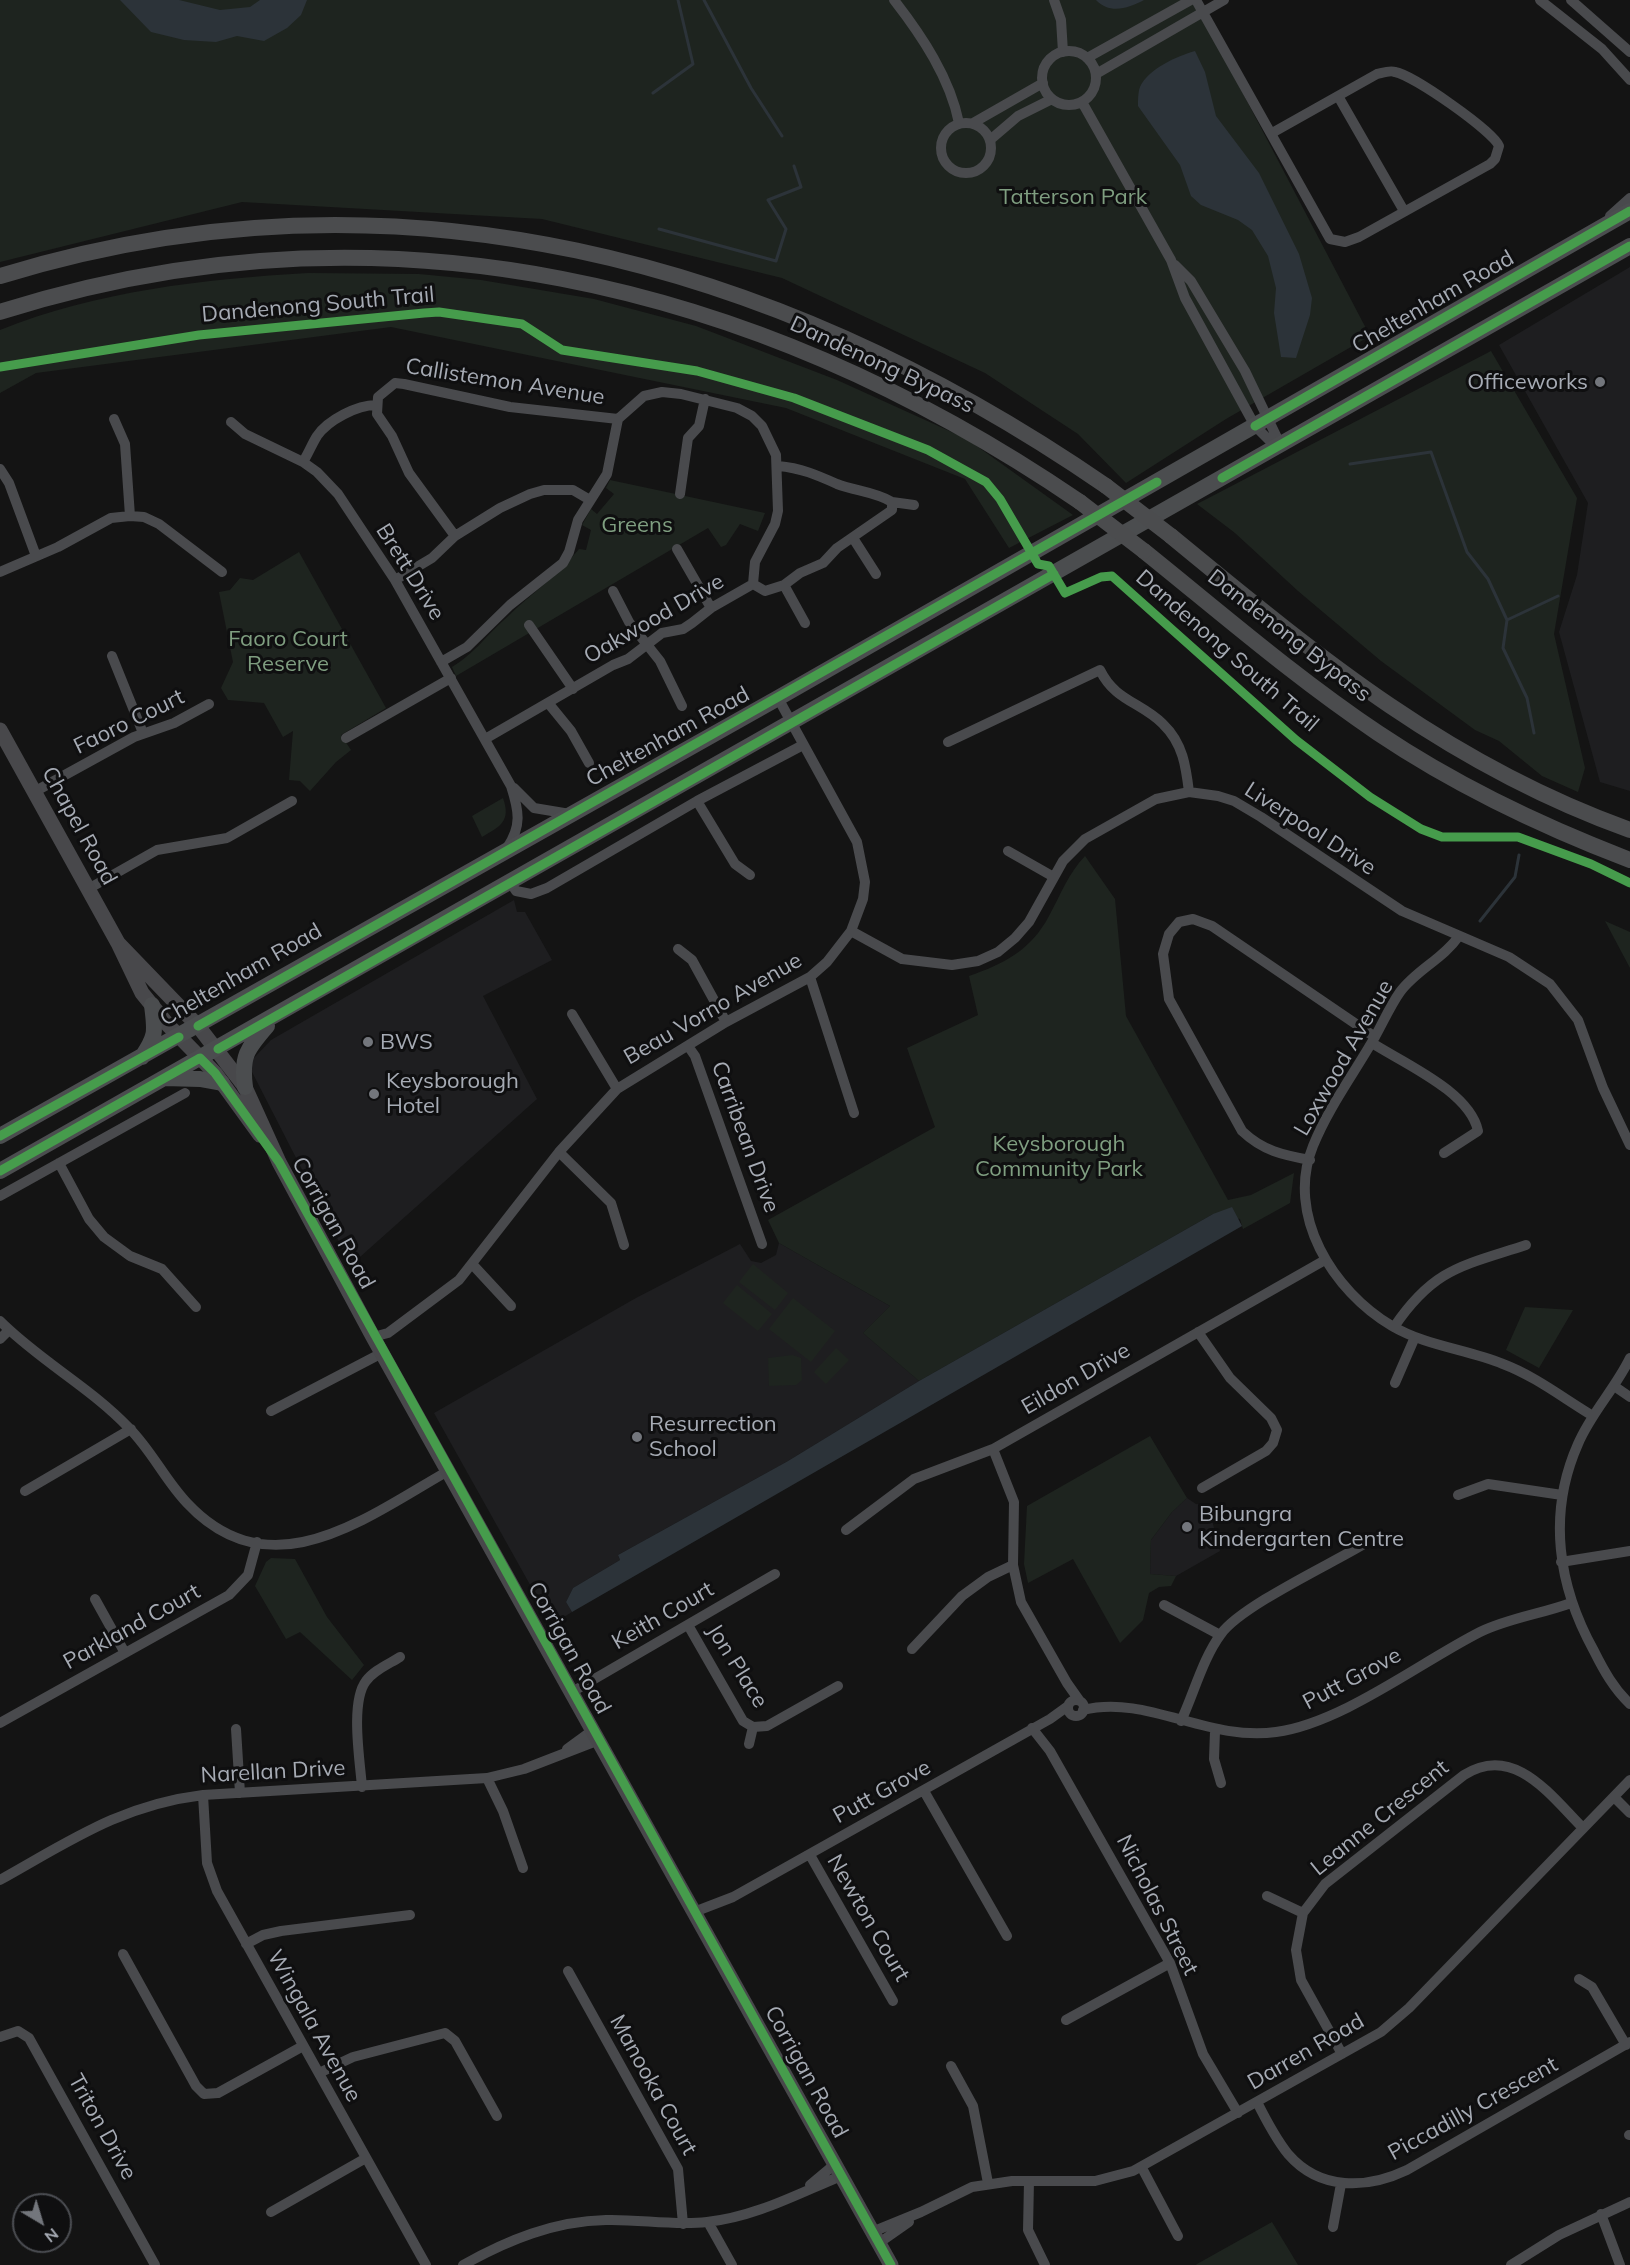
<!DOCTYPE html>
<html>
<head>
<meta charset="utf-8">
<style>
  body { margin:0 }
  #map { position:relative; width:1630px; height:2265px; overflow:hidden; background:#141414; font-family:Mulish,sans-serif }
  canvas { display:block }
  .north { position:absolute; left:12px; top:2193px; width:60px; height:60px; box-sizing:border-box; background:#0f0f10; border:2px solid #4b4d52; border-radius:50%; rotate:142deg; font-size:16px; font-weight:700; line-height:24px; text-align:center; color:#a6abb4 }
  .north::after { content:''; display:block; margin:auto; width:21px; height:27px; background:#73767c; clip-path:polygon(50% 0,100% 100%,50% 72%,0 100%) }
</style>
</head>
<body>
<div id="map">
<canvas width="1630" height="2265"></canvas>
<div class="north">N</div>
</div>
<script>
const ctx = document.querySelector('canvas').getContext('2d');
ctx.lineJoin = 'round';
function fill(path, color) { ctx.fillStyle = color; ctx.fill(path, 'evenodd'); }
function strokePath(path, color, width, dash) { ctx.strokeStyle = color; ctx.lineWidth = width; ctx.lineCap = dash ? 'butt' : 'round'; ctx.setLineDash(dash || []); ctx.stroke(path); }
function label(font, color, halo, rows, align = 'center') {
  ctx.font = font + ' Mulish,sans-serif'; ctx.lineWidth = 6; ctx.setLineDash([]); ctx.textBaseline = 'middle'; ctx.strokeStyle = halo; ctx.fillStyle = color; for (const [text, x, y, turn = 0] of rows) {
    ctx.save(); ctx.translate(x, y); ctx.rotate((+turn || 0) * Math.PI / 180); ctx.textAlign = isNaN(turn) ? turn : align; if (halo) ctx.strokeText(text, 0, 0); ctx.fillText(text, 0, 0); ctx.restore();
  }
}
fill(new Path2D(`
  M 1630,267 L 1630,791 L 1600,782 L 1559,632 L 1577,575 L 1588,503 L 1499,345 Z
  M 514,900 L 517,912 L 525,912 L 552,960 L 483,996 L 537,1099 L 351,1265 L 252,1072 L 251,1061 L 271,1040 Z
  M 779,1243 L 890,1306 L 863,1333 L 919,1381 L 788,1461 L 618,1555 L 620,1560 L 573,1588 L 566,1602 L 572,1612 L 552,1624 L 434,1413 L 636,1298 L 740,1244 L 751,1261 L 761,1263 L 776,1255 Z
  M 1187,1498 L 1196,1504 L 1208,1505 L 1220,1551 L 1176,1576 L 1150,1574 L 1151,1540 L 1172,1512 Z`), '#1e1e20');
fill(new Path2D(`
  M 0,0 L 1194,0 L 1370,336 L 1226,419 L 1126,483 L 1078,434 L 985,373 L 782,278 L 542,219 L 242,202 L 0,262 Z
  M 308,273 L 419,274 L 481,280 L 594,299 L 696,326 L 837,380 L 967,439 L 1073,515 L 1009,548 L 965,479 L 786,408 L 391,327 L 36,373 L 0,393 L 0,330 C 97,291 204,279 308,273 Z
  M 1491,351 L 1577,498 L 1554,634 L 1585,768 L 1578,792 L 1542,776 L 1499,741 L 1475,730 L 1381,661 L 1298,591 L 1235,533 L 1197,504 Z
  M 610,480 L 765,513 L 758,531 L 740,524 L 726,545 L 721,547 L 708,528 L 456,676 L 452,667 C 476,652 484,638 504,620 C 529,595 557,577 579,549 L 586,550 L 591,530 L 582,525 L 591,509 L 597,514 L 614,494 L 606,488 Z
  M 299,552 L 386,708 L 341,735 L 351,750 L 336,762 L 310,791 L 300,781 L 289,780 L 293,731 L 283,737 L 264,703 L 228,700 L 221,688 L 233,662 L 219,592 L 230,590 L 240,578 L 253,580 Z
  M 503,798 C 511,821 501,826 482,837 L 472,816 Z
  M 1085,856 L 1115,899 L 1126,1016 L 1228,1200 L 1251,1195 L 1294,1173 L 1290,1203 L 1243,1229 L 1240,1219 L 1213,1214 L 919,1381 L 863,1333 L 890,1306 L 779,1243 L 768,1220 L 935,1127 L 907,1048 L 978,1015 L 969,976 C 1004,964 1031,950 1049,916 C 1061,894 1068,874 1085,856 Z
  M 1605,921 L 1630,932 L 1630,968 Z
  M 753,1264 L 788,1293 L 775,1310 L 739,1282 Z
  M 737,1285 L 772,1314 L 758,1331 L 723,1303 Z
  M 793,1298 L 835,1331 L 811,1362 L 769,1329 Z
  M 1525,1307 L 1573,1310 L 1539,1368 L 1506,1350 Z
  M 836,1348 L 849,1360 L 826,1384 L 814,1372 Z
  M 792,1355 L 801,1358 L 802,1380 L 796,1385 L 769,1386 L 768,1358 Z
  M 1150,1436 L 1187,1498 L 1172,1512 L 1151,1540 L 1150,1574 L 1176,1576 L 1171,1586 L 1159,1587 L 1149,1593 L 1143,1620 L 1120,1643 L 1073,1559 L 1028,1583 L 1024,1564 L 1027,1506 Z
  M 271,1558 L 295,1559 L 327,1617 L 364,1665 L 352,1680 L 300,1632 L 286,1639 L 255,1586 L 266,1562 Z
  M 1272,2222 L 1298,2265 L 1196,2265 L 1197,2264 Z`), '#1e241f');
fill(new Path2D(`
  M 120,0 L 179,0 L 220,10 L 250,7 L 260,0 L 307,0 L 301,15 L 287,28 L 264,41 L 237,36 L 216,42 L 184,40 L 151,32 Z
  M 1096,0 L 1144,0 C 1129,8 1110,15 1096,0 Z
  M 1195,51 L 1205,72 L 1216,116 L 1259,173 L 1299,254 L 1312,298 L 1310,315 L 1296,358 L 1281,357 L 1274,313 L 1276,288 L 1268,256 L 1252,230 L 1238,220 L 1201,205 L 1191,196 L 1180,165 L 1138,106 C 1138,101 1138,92 1140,87 C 1148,69 1177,56 1195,51 Z
  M 1232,1207 L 1242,1226 L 572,1612 L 566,1602 L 573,1588 L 620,1560 L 618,1555 L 788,1461 L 919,1381 L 1213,1214 Z`), '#2c3339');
strokePath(new Path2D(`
  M 704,0 L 751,88 L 782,136
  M 653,93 L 693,64 L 678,0
  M 659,229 L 776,261 L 786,229 L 768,200 L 801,187 L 794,166
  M 1350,464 L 1431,452 L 1467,552 L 1488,579 L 1507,620 L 1503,648 L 1527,698 L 1534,733
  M 1507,620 L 1558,596
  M 1480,921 L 1515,877 L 1519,855`), '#2c3339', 3);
strokePath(new Path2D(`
  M 894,0 C 922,36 950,78 959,123
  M 1054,0 L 1061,20 L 1063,52
  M 1196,0 L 1330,239 L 1345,242 L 1359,237 L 1490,164 L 1495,159 L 1499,146 C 1493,131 1413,75 1395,72 C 1390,70 1382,73 1377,74 L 1272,133
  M 1540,0 L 1602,49 L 1630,80
  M 1571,0 L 1630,52
  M1042 78a27 27 0 1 1 54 0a27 27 0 1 1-54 0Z
  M 1087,58 L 1191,0
  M 1096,74 L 1224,0
  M 1338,96 L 1404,211
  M 1082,102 L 1171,260 L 1185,298 L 1255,426 L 1277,448
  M 973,123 L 1043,83
  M941 148a25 25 0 1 1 50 0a25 25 0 1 1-50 0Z
  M 990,140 L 1018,116 L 1052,99
  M 1610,216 L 1630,198
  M 1175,265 L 1191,281 L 1245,371 L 1281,446
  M 114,419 L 125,444 L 130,516
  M 231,422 L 245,434 L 303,462 L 317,472 L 338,494 L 395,580 L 511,786 C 519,811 522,826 507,848
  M 303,462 C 308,454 312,444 317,436 C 328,420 357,405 376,405
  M 0,469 L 9,483 L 36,556
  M 680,494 L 688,438 L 699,426 L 705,399
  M 892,502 L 914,505
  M 455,536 L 409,473 L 392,436 L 377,414 L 378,397 L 395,383 L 404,384 L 510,407 L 618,419
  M 853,538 L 876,574
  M 677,549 L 711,608
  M 0,572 L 58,547 L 111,518 L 130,516 L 144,517 L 159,524 L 222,572
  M 395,580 L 432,558 L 455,536 L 500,508 L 530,494 L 544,490 L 573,490 L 590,500
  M 753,584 L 765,591 L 784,585 L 800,573 L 823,563 L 837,548 L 892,510 L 892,502 C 876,492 855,491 837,484 C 817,475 801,468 778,466
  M 784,585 L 805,623
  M 613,591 L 629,622 L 660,661 L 682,706
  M 529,625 L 573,689
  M 112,656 L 143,733
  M 441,662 L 467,647 L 510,605 L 563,563 L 569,552 L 578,520 L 607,474 L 618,419 L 644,396 L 662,392 L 681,394 L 737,408 L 752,416 L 762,426 L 776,455 L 778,511 L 775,524 L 755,562 L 753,584 L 711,608 L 692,623 L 683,629 L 662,633 L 628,659 L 613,665 L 485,739
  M 549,704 L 571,731 L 589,763
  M 346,738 L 451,678
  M 948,742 L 1100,670 C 1115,701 1141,702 1163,724 C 1183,743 1186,767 1189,792
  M 514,788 L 534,808 L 570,814
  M 34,792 L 134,737 L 174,723 L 209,704
  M 697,801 L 735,864 L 750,875
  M 1008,851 L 1052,876
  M 510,882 L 516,891 L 531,894 L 547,888 L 697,801 L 803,745
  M 88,889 L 157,850 L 227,838 L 292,801
  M 851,931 L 902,959 L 952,965 L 978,961 L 998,952 L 1015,938 L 1029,922 L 1063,861 L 1085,839 L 1156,799 L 1189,792 L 1218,796 L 1234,801 L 1261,817 L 1402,911 L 1509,957 L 1550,984 L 1578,1020 L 1603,1088 L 1630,1145
  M 1459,936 C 1443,959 1416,970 1400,992 C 1388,1009 1380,1030 1369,1047 C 1350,1079 1327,1111 1313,1146 C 1285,1215 1333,1291 1392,1326 C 1426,1346 1466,1349 1503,1364 C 1535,1376 1563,1398 1593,1416
  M 678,949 L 692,960 L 726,1022
  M 810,977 L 854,1113
  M 572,1014 L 617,1089
  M 1372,1043 C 1405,1064 1470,1092 1478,1131 L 1444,1153
  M 688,1046 L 695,1056 L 762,1244
  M 559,1152 L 611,1203 L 624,1245
  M 1310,1160 C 1283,1155 1263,1151 1242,1131 L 1169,999 L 1163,954 L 1169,934 L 1179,922 L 1193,919 L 1212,926 L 1375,1037
  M 59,1163 L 89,1219 L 104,1237 L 130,1256 L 162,1269 L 196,1307
  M 0,1196 L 185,1093
  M 473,1265 L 511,1306
  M 0,1321 C 40,1361 90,1387 129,1428 C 152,1451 165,1480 187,1503 C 271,1593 367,1517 448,1471
  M 1394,1327 C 1434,1268 1462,1266 1526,1245
  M 1198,1332 L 1230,1378 L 1271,1418 L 1277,1430 L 1273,1443 L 1266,1451 L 1202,1488
  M 373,1337 L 388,1333 L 459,1280 L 559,1152 L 617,1089 L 726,1022 L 810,977 L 827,962 L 851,931 L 863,899 L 865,882 L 857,842 L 778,698
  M 0,1339 L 9,1330
  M 1630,1358 C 1615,1389 1591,1413 1578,1444 C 1547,1514 1558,1586 1594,1651 C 1604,1671 1614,1689 1630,1704
  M 1395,1383 L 1415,1337
  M 1614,1386 L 1630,1397
  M 271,1411 L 382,1353
  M 993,1449 L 1014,1502 L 1013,1565 L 1021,1602 L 1067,1683 L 1079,1700
  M 25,1491 L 131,1429
  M 1458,1495 L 1488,1484 L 1562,1495
  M 846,1530 L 914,1479 L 993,1449 L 1325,1260
  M 1561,1562 L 1630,1551
  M 95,1599 L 125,1653
  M 1164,1605 L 1220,1635
  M 688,1625 L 743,1721 L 753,1727 L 767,1726 L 838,1686
  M 912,1649 L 962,1596 L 988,1577 L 1013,1565
  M 572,1692 L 775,1574
  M1068 1708a8 8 0 1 1 16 0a8 8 0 1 1-16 0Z
  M 1083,1710 C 1147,1694 1208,1742 1276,1732 C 1342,1723 1419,1663 1480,1632 C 1509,1618 1541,1614 1571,1603
  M 1181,1721 C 1194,1693 1203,1658 1221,1634 C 1241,1606 1331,1564 1364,1544
  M 0,1723 L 229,1595 L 248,1575 L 257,1542
  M 1032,1728 L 1050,1751 L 1170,1963 L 1203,2054 L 1238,2113
  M 236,1729 L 240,1793
  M 1215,1731 L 1214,1759 L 1221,1783
  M 749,1744 L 753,1727
  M 567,1749 L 593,1730
  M 487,1778 L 503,1811 L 523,1868
  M 362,1787 C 360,1761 350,1702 366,1681 C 374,1670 389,1664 400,1657
  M 924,1791 L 1007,1936
  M 203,1795 L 207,1863 L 217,1891 L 426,2265
  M 1614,1797 L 1630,1813
  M 810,1855 L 893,2001
  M 0,1880 C 70,1841 121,1805 203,1795 L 487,1778 L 524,1769 L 599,1740
  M 1267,1896 L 1303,1913
  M 694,1912 L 733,1897 L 1050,1719 L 1068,1706
  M 246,1944 L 263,1935 L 281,1931 L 410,1915
  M 123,1954 L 196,2086 L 204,2094 L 218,2093 L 303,2046
  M 568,1971 L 678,2169 L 683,2224
  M 1579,1979 L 1592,1987 L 1626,2045
  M 1066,2020 L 1170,1963
  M 0,2037 L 18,2031 L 29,2038 L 155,2265
  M 1342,2054 L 1301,1980 L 1296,1950 L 1303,1913 L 1325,1884 L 1464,1775 C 1514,1743 1551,1796 1583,1828
  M 951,2066 L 973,2106 L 988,2183
  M 319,2073 L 353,2057 L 445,2033 L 455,2041 L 497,2116
  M 1257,2102 C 1266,2120 1276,2139 1288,2154 C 1320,2191 1367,2189 1407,2170 L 1630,2042
  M 1629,2135 L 1630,2135
  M 1142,2168 L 1178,2236
  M 1029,2181 L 1028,2230 L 1045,2265
  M 810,2185 L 835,2164
  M 271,2212 L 366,2158
  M 1601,2214 L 1620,2265
  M 708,2222 L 732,2265
  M 1333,2227 L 1341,2184
  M 872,2232 L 921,2212 L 972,2187 L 1012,2181 L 1095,2181 L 1133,2171 L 1381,2032 L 1409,2008 L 1630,1780
  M 879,2243 L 909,2222
  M 463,2265 C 508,2240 554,2221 606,2220 C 640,2219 673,2226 707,2222 C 755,2217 797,2194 841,2176
  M 1511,2265 L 1559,2235 L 1630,2202`), '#494a4d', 10);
strokePath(new Path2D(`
  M 0,730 L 118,943 L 142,993 L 168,1025 L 215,1073 L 260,1135
  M 118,943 L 198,1026 L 245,1087 L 279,1162 L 373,1337 L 891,2265`), '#48484b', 15);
strokePath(new Path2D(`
  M 142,1057 C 157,1035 155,1031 152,1005
  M 164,1078 L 200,1079 L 222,1083
  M 245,1087 C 241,1056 247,1049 267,1026
  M 0,1136 L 778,698 L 1630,211
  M 0,1171 L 1630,246`), '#4b4d4f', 16);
strokePath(new Path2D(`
  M 0,276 C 393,155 776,259 1106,486
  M 0,312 C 381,191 756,281 1080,502
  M 1171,536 C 1317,656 1448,765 1630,830
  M 1144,551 C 1221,613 1296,678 1378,733 C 1457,786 1541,826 1630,860`), '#4b4c4e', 16);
strokePath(new Path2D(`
  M 1106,486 L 1171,536
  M 1080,502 L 1144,551`), '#4b4c4e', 16);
strokePath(new Path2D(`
  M 0,367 L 199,335 L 424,313 L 439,312 L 522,324 L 562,350 L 697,371 L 794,398 L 928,450 L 986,482 L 1000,499 L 1038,564 L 1049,566 L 1065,593 L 1101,577 L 1112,576 L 1296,740 L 1370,797 L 1421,829 L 1442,837 L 1518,837 L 1591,864 L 1630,883
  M 1255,426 L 1630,211
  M 1222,478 L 1630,246
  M 198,1026 L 1157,482
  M 218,1049 L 1054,574
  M 0,1136 L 179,1037
  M 0,1171 L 200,1058 L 215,1073 L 279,1162 L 891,2265`), '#469c4c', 9);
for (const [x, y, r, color] of [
  [1600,382,6,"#73767c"],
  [368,1042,6,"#73767c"],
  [374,1094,6,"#73767c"],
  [637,1437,6,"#73767c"],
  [1187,1527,6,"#73767c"]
]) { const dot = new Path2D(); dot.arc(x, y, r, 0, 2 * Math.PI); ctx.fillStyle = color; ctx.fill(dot); strokePath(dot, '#0f0f10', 2); }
label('22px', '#7f9e80', '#0f0f10', [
  ["Tatterson Park",1073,197],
  ["Greens",637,525],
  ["Faoro Court",288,639],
  ["Reserve",288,664],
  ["Keysborough",1059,1144],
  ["Community Park",1059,1169]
]);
label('22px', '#a6abb4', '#0f0f10', [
  ["Cheltenham Road",1433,302,-30],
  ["Dandenong South Trail",318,305,-5],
  ["Dandenong Bypass",882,365,25],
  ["Callistemon Avenue",505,382,9],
  ["Brett Drive",410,572,58],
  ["Oakwood Drive",654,619,-30],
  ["Dandenong Bypass",1289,636,38],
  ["Dandenong South Trail",1227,651,41],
  ["Faoro Court",129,722,-26],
  ["Cheltenham Road",668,737,-29],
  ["Chapel Road",79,826,61],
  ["Liverpool Drive",1310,829,33],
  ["Cheltenham Road",241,975,-30],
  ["Beau Vorno Avenue",713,1009,-30],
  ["Loxwood Avenue",1344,1058,-60],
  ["Carribean Drive",745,1137,70],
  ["Corrigan Road",333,1223,61],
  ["Eildon Drive",1076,1379,-30],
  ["Keith Court",663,1616,-30],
  ["Parkland Court",132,1627,-29],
  ["Corrigan Road",569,1648,61],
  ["Jon Place",737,1666,58],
  ["Putt Grove",1352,1679,-28],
  ["Narellan Drive",273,1772,-3],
  ["Putt Grove",882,1792,-29],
  ["Leanne Crescent",1380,1818,-39],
  ["Nicholas Street",1157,1905,63],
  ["Newton Court",868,1918,60],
  ["Wingala Avenue",314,2026,61],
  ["Darren Road",1306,2052,-30],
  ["Corrigan Road",806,2072,61],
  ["Manooka Court",653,2085,61],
  ["Piccadilly Crescent",1473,2109,-29],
  ["Triton Drive",102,2127,61]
]);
label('22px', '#a6abb4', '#0f0f10', [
  ["Officeworks",1588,382,"right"],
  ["BWS",380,1042],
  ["Keysborough",386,1081],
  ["Hotel",386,1106],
  ["Resurrection",649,1424],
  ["School",649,1449],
  ["Bibungra",1199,1514],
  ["Kindergarten Centre",1199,1539]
], 'left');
</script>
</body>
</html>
